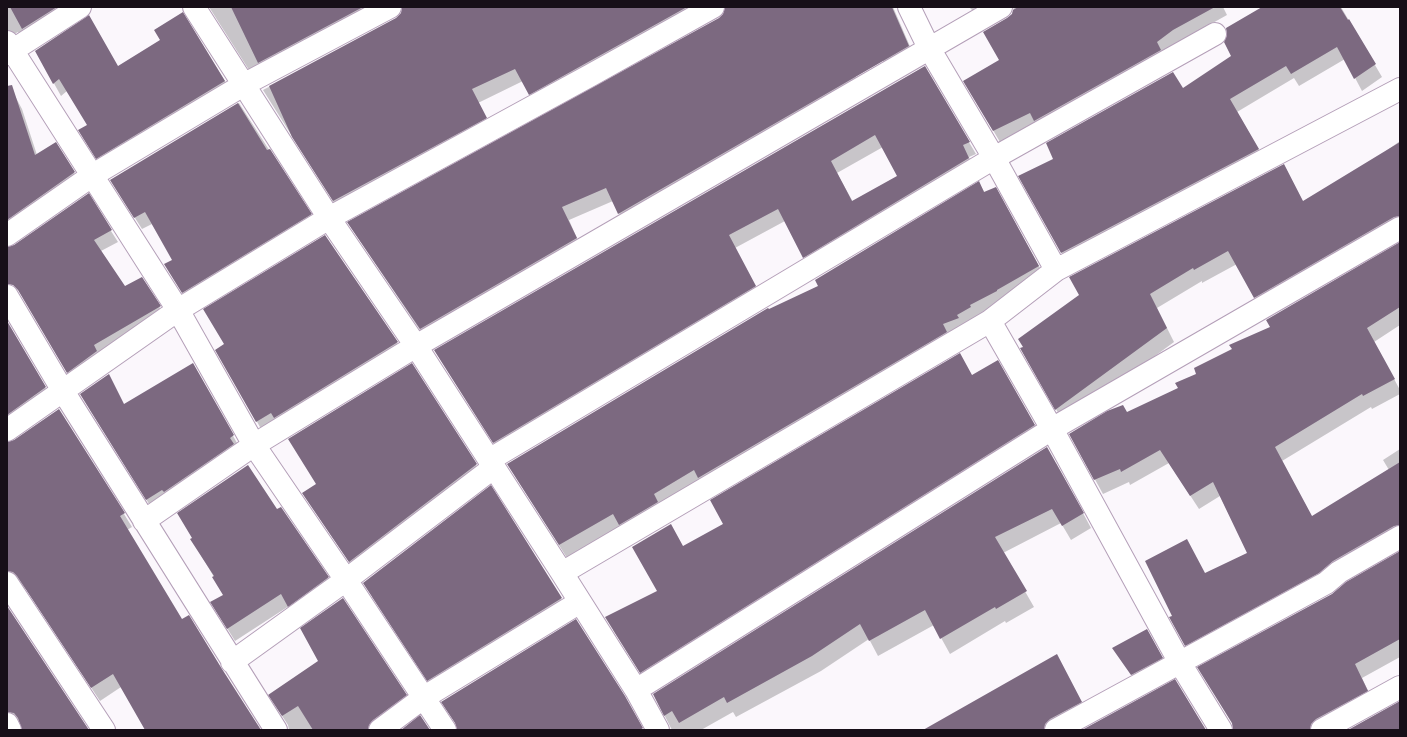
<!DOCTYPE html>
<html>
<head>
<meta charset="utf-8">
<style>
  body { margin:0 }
  #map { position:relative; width:1407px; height:737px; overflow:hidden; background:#fbf7fc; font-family:"IBM Plex Sans",sans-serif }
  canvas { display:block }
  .frame { position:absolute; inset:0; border:8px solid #170f18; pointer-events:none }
</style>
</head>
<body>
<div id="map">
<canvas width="1407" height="737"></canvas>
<div class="frame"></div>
</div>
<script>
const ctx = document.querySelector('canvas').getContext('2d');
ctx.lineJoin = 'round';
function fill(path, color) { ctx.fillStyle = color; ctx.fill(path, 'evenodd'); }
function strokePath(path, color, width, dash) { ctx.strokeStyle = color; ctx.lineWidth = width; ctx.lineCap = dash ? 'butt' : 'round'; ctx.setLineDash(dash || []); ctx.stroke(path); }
fill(new Path2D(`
  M 7,7 L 83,7 L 24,41 L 18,32 L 7,38 Z
  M 209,7 L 813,7 L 856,77 L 866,72 L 873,84 L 626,227 L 613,201 L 569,220 L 583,252 L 428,342 L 348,223 L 720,19 L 724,14 L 726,9 L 721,7 L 537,107 L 523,81 L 478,103 L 493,131 L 341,214 L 263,90 L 396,19 L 401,14 L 403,9 L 399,7 L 256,81 Z
  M 856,7 L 893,7 L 915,58 L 889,73 Z
  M 969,7 L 1004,7 L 981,19 Z
  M 1013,7 L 1223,7 L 1227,15 L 1000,142 L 964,81 L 1000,61 L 1008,19 L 1012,14 L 1014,7 Z
  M 1267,7 L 1341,7 L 1382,77 L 1362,91 L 1345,59 L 1299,86 L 1294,78 L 1237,112 L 1266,162 L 1069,265 L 1019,176 L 1055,159 L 1183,89 L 1232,56 Z
  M 183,14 L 233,94 L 104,171 L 87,143 L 88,125 L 67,91 L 61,96 L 36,51 L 117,68 L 161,40 Z
  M 924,67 L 976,154 L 969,157 L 975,171 L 811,269 L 785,221 L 735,248 L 762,298 L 501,454 L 435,351 ZM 883,147 L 899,177 L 853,202 L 837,173 Z
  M 15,96 L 22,109 L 37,155 L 56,144 L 82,186 L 7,238 L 7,100 Z
  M 239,103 L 318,226 L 190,304 L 172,276 L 173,260 L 152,224 L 142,229 L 111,180 Z
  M 1400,141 L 1400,232 L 1263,311 L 1237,264 L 1202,283 L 1202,281 L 1157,308 L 1174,342 L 1064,423 L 1021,349 L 1284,165 L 1303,202 L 1386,152 L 1386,151 Z
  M 979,183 L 985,193 L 1003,201 L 1046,279 L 567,558 L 516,477 L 769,310 L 819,286 Z
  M 88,195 L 118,242 L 101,251 L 125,288 L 142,278 L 166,318 L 74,383 L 20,292 Z
  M 325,236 L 405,355 L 264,434 L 216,350 L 225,345 Z
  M 1400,244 L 1400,325 L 1374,342 L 1400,390 L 1400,394 L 1372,409 L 1371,407 L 1282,461 L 1312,517 L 1389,470 L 1383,460 L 1400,449 L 1400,541 L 1194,659 L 1186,645 L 1173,616 L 1205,574 L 1248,553 L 1220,496 L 1199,509 L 1169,463 L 1130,485 L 1129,482 L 1103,494 L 1070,434 L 1127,413 L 1179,388 L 1233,350 L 1271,327 Z
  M 7,323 L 53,401 L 7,433 Z
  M 998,362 L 1042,438 L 648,685 L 613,630 L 658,591 L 683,548 Z
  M 193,364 L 242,452 L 156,515 L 90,410 L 125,405 Z
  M 412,364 L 484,478 L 357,574 L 303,493 L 317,485 Z
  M 7,443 L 124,514 L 132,527 L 127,530 L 181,620 L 260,730 L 146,730 L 121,687 L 100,701 L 26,589 L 21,585 L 7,586 Z
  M 1056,463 L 1091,528 L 1071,540 L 1061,523 L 1003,553 L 1034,607 L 1006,623 L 1005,621 L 950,654 L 934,625 L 878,656 L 869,639 L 821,671 L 736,717 L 733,712 L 701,730 L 672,730 L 654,695 Z
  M 491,487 L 569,612 L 436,694 L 372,597 Z
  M 277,511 L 328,578 L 335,590 L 296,618 L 289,606 L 235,641 L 219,615 L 224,596 L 214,577 L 199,552 Z
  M 1400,553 L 1400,657 L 1362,678 L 1375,705 L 1329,730 L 1234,730 L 1233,725 L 1207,681 L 1333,595 Z
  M 7,607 L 88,730 L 23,730 L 23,727 L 15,724 L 7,728 Z
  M 1147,630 L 1166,664 L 1136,681 L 1117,654 Z
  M 1064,669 L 1089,716 L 1063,730 L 925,730 Z
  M 406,695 L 413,708 L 384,730 L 289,730 L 288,725 L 277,708 Z`), '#0003');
fill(new Path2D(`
  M 10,7 L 57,7 L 22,29 Z
  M 231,7 L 363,7 L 258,63 Z
  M 402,7 L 687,7 L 529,95 L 515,69 L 472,89 L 487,118 L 333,201 L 292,137 L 269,86 L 396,18 L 401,13 Z
  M 725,7 L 892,7 L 909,46 L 618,214 L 606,188 L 562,207 L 577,238 L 420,329 L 347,222 L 719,18 L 723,14 Z
  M 1018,7 L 1215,7 L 1173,30 L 1157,42 L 1161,50 L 1034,121 L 1030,113 L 993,131 L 963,81 L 999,60 L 983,32 L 1007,18 L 1012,14 L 1013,10 Z
  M 1262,7 L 1340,7 L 1348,20 L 1349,19 L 1376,64 L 1354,79 L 1337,47 L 1291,74 L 1286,66 L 1230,99 L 1259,149 L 1061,253 L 1018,176 L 1053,159 L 1046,143 L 1173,72 L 1183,88 L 1231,56 L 1224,42 L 1227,35 L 1226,28 Z
  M 183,12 L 225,81 L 96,159 L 78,130 L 87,125 L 59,79 L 53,84 L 35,51 L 89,15 L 118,66 L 160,40 L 154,30 Z
  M 925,66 L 970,142 L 963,145 L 969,158 L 803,258 L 778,209 L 729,235 L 756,286 L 493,443 L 434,350 ZM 875,135 L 897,176 L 852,201 L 831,161 Z
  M 12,85 L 35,155 L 56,142 L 75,172 L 7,220 L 7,86 Z
  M 238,103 L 267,150 L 270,149 L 312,214 L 182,293 L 164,264 L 172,260 L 145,212 L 134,218 L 110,180 Z
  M 1400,142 L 1400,216 L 1394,217 L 1254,298 L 1228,251 L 1194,270 L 1193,268 L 1150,294 L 1167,328 L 1055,410 L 1020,348 L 1023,347 L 1018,339 L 1079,295 L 1069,277 L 1284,164 L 1303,201 Z
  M 979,181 L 984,192 L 996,187 L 1039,266 L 997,290 L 997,291 L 970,305 L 971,307 L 957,315 L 959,318 L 943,324 L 947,332 L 698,478 L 694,470 L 654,494 L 658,502 L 619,525 L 613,514 L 559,545 L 507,464 L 768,308 L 769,309 L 818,286 L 815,280 Z
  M 89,193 L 112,230 L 94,240 L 125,286 L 142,277 L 161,306 L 94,345 L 97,351 L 67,373 L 18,290 L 13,285 L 7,284 L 7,247 L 14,245 Z
  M 325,235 L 398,342 L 274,418 L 271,413 L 256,422 L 215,350 L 224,344 L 203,309 Z
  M 1400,242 L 1400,307 L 1367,328 L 1395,379 L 1363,396 L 1362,394 L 1275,447 L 1312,516 L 1400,462 L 1400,525 L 1394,526 L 1333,561 L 1319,573 L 1185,646 L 1169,617 L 1172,616 L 1145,561 L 1187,539 L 1205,573 L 1247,553 L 1213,482 L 1190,496 L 1160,450 L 1121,472 L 1120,469 L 1094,480 L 1069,434 L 1107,411 L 1123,405 L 1127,412 L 1178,388 L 1175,383 L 1196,374 L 1194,368 L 1232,349 L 1229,345 L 1270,327 L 1266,320 Z
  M 7,321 L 46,387 L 7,415 Z
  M 960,353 L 972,375 L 998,360 L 1035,425 L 640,673 L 605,617 L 657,591 L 632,547 L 671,524 L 683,546 L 723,524 L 710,500 Z
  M 193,363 L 234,435 L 230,438 L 234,444 L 164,492 L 162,490 L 146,500 L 80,394 L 109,374 L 124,404 Z
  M 412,363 L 477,464 L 349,562 L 302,493 L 316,484 L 288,439 Z
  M 59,409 L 125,513 L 120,516 L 182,619 L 189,615 L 222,669 L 261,730 L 145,730 L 113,674 L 91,688 L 17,576 L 13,572 L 7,571 L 7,442 L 14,440 Z
  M 1047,447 L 1084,513 L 1062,526 L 1052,509 L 995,537 L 1027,591 L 996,609 L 995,607 L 940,639 L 925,610 L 869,641 L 860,624 L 812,656 L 727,703 L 724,697 L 679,723 L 672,711 L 664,716 L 653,694 Z
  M 248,465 L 277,509 L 281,507 L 329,577 L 288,607 L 281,594 L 227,629 L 210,602 L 223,595 L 212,577 L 214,576 L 190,539 L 192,538 L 177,513 Z
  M 491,485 L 562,598 L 427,681 L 363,583 Z
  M 1400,551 L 1400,639 L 1355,664 L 1368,691 L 1316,719 L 1311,724 L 1310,730 L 1233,730 L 1232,723 L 1197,667 L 1332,594 L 1346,582 Z
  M 343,598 L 407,695 L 373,720 L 369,725 L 368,730 L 313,730 L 298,706 L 282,716 L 268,695 L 318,661 L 300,628 Z
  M 7,606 L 89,730 L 22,730 L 18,718 L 14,713 L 7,712 Z
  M 576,619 L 625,696 L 643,728 L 640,730 L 457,730 L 455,723 L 441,702 Z
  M 1147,629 L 1163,658 L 1131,675 L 1112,648 Z
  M 1057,654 L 1082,702 L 1050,719 L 1045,724 L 1044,730 L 923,730 Z
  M 1175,679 L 1206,730 L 1082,730 L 1146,695 Z
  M 1400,701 L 1400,730 L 1348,730 Z
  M 420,715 L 430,730 L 401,730 Z`), '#7c6980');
const minor = new Path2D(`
  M 194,7 L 329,218 L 416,346 L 562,573 L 636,690 L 658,730
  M 909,7 L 929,48 L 994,158 L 1056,270
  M 7,42 L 178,310 L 254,445 L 346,580 L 445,730
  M 7,54 L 80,7
  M 7,235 L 93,175 L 245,84 L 390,7
  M 7,296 L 63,391 L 276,730
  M 990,321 L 1052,429 L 1180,663 L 1221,730
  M 7,430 L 178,310 L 329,218 L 591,75 L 713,7
  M 489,460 L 994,158 L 1215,34
  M 144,521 L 254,445 L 416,346 L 1001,7
  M 562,573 L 990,321 L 1056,270 L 1400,89
  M 7,583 L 104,730
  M 232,662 L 346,580 L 493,468
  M 636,690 L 1052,429 L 1400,228
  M 7,724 L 10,730
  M 380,730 L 423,698 L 580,602
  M 1056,730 L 1326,583 L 1339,572 L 1400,537
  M 1322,730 L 1400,687`);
strokePath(minor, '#b49fb8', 24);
strokePath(minor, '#fff', 22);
</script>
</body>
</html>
